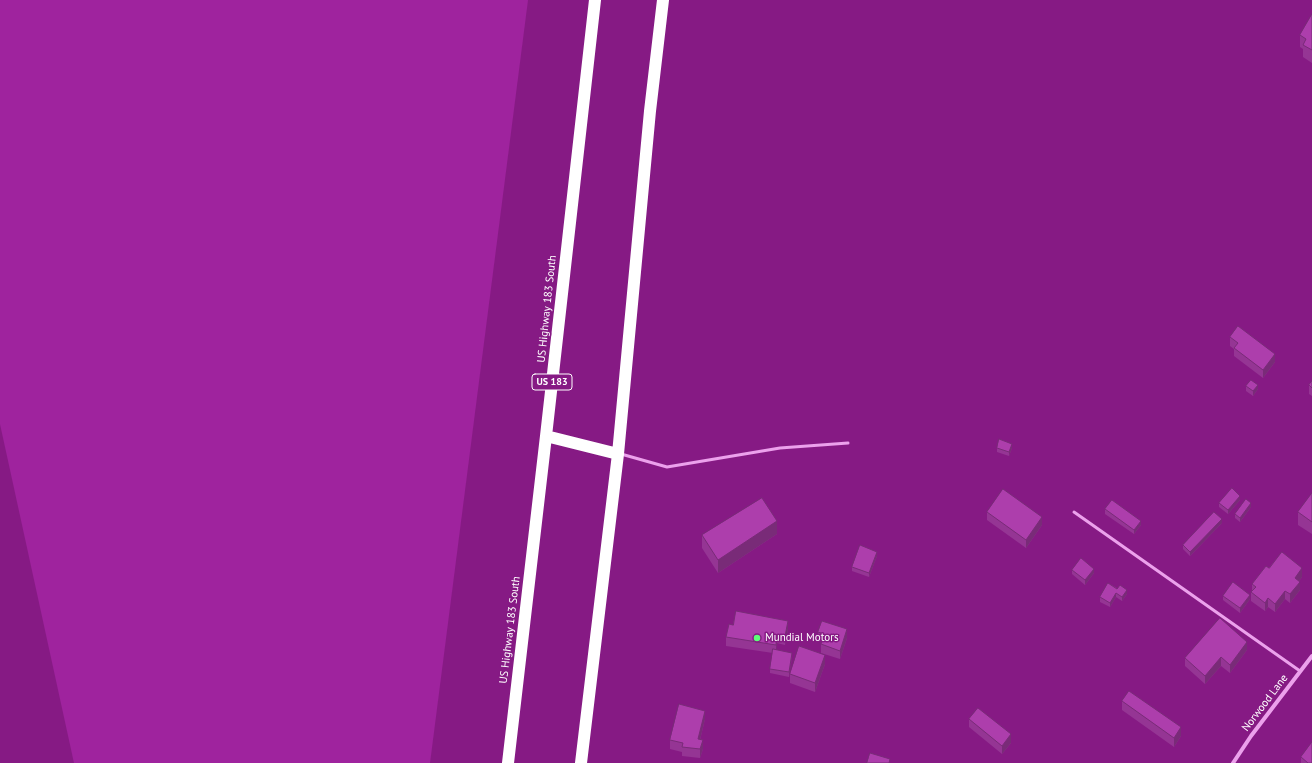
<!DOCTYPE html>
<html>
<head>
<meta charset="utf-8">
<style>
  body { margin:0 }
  canvas { display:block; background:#861a84 }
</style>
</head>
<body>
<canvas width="1312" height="763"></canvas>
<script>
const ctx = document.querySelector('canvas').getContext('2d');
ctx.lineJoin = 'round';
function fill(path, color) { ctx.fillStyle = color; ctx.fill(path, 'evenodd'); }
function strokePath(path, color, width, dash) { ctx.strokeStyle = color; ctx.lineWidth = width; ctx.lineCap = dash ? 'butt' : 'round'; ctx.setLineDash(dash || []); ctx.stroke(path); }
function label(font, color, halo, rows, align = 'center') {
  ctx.font = font + ' "PT Sans",sans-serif'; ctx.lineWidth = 3; ctx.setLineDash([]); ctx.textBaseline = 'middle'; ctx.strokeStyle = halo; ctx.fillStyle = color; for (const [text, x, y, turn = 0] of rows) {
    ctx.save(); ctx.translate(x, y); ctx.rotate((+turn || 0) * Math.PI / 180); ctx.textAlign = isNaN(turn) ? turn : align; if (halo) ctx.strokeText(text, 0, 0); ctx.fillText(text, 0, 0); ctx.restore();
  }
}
fill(new Path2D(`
  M 0,0 L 528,0 L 430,763 L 74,763 L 0,424 Z`), '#9f239e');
strokePath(new Path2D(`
  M 621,454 L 667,467 L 780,448 L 848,443
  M 1074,512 L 1300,671`), '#eca1ec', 3);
strokePath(new Path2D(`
  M 1233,763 L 1251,736 L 1312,656`), '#eca1ec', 4);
strokePath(new Path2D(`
  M 546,436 L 618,454
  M 508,763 L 546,436 L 595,0
  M 581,763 L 618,454 L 650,111 L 663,0`), '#fff', 12);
fill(new Path2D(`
  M 1312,14 L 1312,63 L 1303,57 L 1303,49 L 1300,47 L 1300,35 Z
  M 1230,337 L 1275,362 L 1263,378 L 1234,356 L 1234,349 L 1230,346 Z
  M 1312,381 L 1312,396 L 1309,394 L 1309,385 Z
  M 1246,386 L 1258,389 L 1253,396 L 1246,391 Z
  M 997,448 L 1012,448 L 1009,456 L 997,452 Z
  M 1312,493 L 1312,534 L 1298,525 L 1298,512 Z
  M 1240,500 L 1228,514 L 1219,507 L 1219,503 Z
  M 1251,507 L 1240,522 L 1235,518 L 1235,514 Z
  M 1105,509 L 1141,525 L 1134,534 L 1105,514 Z
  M 987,512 L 1042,525 L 1026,548 L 987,520 Z
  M 1222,523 L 1190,556 L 1183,549 L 1183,545 Z
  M 777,534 L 718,573 L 702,548 L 702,535 Z
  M 877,556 L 869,577 L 852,571 L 852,567 Z
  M 1269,568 L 1302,577 L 1299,581 L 1300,590 L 1290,603 L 1285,599 L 1275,612 L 1268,607 L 1265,611 L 1251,601 L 1251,592 L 1252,591 L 1252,584 Z
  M 1072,570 L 1094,573 L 1085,585 L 1072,574 Z
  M 1108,583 L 1127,594 L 1122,601 L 1116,597 L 1110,607 L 1100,602 L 1100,597 Z
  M 1223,596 L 1250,599 L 1240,613 L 1223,600 Z
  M 733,625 L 788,629 L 785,645 L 777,643 L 776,650 L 792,657 L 789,677 L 770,673 L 770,669 L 773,653 L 726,646 L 726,637 Z
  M 818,632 L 847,638 L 840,659 L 821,653 L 821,644 L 822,641 L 818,640 Z
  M 1247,650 L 1230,673 L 1221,666 L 1205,684 L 1185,666 L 1185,658 Z
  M 825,664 L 815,692 L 790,683 L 790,674 Z
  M 1122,701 L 1181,736 L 1174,747 L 1122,710 Z
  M 705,719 L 700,740 L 703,749 L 700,758 L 682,756 L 682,752 L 670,749 L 670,740 Z
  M 969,719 L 1011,743 L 1002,754 L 969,727 Z
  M 1301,757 L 1312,763 L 1301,763 Z`), '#953594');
fill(new Path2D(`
  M 1275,354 L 1275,362 L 1263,378 L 1263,370 Z
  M 1258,385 L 1258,389 L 1253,396 L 1253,391 Z
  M 1012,444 L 1012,448 L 1009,456 L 1009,452 Z
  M 1240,496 L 1240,500 L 1228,514 L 1228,510 Z
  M 1251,503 L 1251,507 L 1240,522 L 1240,518 Z
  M 1042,517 L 1042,525 L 1026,548 L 1026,540 Z
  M 1222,519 L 1222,523 L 1190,556 L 1190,552 Z
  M 777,521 L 777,534 L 718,573 L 718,560 Z
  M 1141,521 L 1141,525 L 1134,534 L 1134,530 Z
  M 877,552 L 877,556 L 869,577 L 869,573 Z
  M 1302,568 L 1302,577 L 1295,587 L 1295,578 Z
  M 1094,569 L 1094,573 L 1085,585 L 1085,580 Z
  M 1300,582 L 1300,590 L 1290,603 L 1290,594 Z
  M 1127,590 L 1127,594 L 1122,601 L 1122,597 Z
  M 1285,591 L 1285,599 L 1275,612 L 1275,604 Z
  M 1116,593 L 1116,597 L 1110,607 L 1110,603 Z
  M 1250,595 L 1250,599 L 1240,613 L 1240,608 Z
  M 1268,598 L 1268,607 L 1265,611 L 1265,603 Z
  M 788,621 L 788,629 L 785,645 L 785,636 Z
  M 847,629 L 847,638 L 840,659 L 840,651 Z
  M 777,635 L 777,643 L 776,654 L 776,645 Z
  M 1247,642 L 1247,650 L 1230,673 L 1230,665 Z
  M 792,653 L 792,657 L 789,677 L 789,672 Z
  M 825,655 L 825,664 L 815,692 L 815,683 Z
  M 1221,657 L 1221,666 L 1205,684 L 1205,676 Z
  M 705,711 L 705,719 L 698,748 L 698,739 Z
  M 1181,727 L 1181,736 L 1174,747 L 1174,738 Z
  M 1011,734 L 1011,743 L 1002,754 L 1002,746 Z
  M 703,740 L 703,749 L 700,758 L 700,749 Z`), '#792b78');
const building = new Path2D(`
  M 1312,14 L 1312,50 L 1303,45 L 1306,39 L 1300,35 Z
  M 1238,326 L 1275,354 L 1263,370 L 1234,348 L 1238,343 L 1230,337 Z
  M 1251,380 L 1258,385 L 1253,391 L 1246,386 Z
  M 1312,381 L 1312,388 L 1309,385 Z
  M 999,439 L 1012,444 L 1009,452 L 997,448 Z
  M 1232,488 L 1240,496 L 1228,510 L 1219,503 Z
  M 1003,489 L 1042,517 L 1026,540 L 987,512 Z
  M 1312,493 L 1312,522 L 1298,512 Z
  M 762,498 L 777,521 L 718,560 L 702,535 Z
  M 1246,499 L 1251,503 L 1240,518 L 1235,514 Z
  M 1112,500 L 1141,521 L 1134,530 L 1105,509 Z
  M 1214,512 L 1222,519 L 1190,552 L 1183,545 Z
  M 860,545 L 877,552 L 869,573 L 852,567 Z
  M 1282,552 L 1302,568 L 1295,578 L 1300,582 L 1290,594 L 1285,591 L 1275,604 L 1268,598 L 1265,603 L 1251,592 L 1256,587 L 1252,584 L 1266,566 L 1269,568 Z
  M 1081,558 L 1094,569 L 1085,580 L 1072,570 Z
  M 1233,582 L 1250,595 L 1240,608 L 1223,596 Z
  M 1108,583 L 1117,589 L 1120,585 L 1127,590 L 1122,597 L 1116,593 L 1110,603 L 1100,597 Z
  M 736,611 L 788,621 L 785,636 L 777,635 L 776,645 L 726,637 L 729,624 L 733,625 Z
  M 1220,618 L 1247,642 L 1230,665 L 1221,657 L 1205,676 L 1185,658 Z
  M 822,621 L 847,629 L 840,651 L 821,644 L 824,634 L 818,632 Z
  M 799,646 L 825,655 L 815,683 L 790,674 Z
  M 773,649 L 792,653 L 789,672 L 770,669 Z
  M 1129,691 L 1181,727 L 1174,738 L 1122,701 Z
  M 679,704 L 705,711 L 698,739 L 703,740 L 700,749 L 682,747 L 683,743 L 670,740 Z
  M 978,708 L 1011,734 L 1002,746 L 969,719 Z
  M 1312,742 L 1312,763 L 1308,763 L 1301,757 Z
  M 870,753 L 890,759 L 889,763 L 867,763 Z`);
fill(building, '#ad3eac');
strokePath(building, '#792b78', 1);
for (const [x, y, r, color] of [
  [757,638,4,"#5cff78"]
]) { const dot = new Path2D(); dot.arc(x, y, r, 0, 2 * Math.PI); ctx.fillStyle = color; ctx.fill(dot); strokePath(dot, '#861a84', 1.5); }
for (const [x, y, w] of [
  [552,382,40]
]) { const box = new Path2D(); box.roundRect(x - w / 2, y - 8, w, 16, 3); ctx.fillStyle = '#861a84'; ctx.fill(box); strokePath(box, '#fff', 1); }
label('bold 10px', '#fff', null, [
  ["US 183",552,382]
]);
label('11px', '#fff', '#861a84', [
  ["US Highway 183 South",547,309,-84],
  ["US Highway 183 South",510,630,-83],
  ["Norwood Lane",1265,703,-53]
]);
label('11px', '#fff', '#861a84', [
  ["Mundial Motors",765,638]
], 'left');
</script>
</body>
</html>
